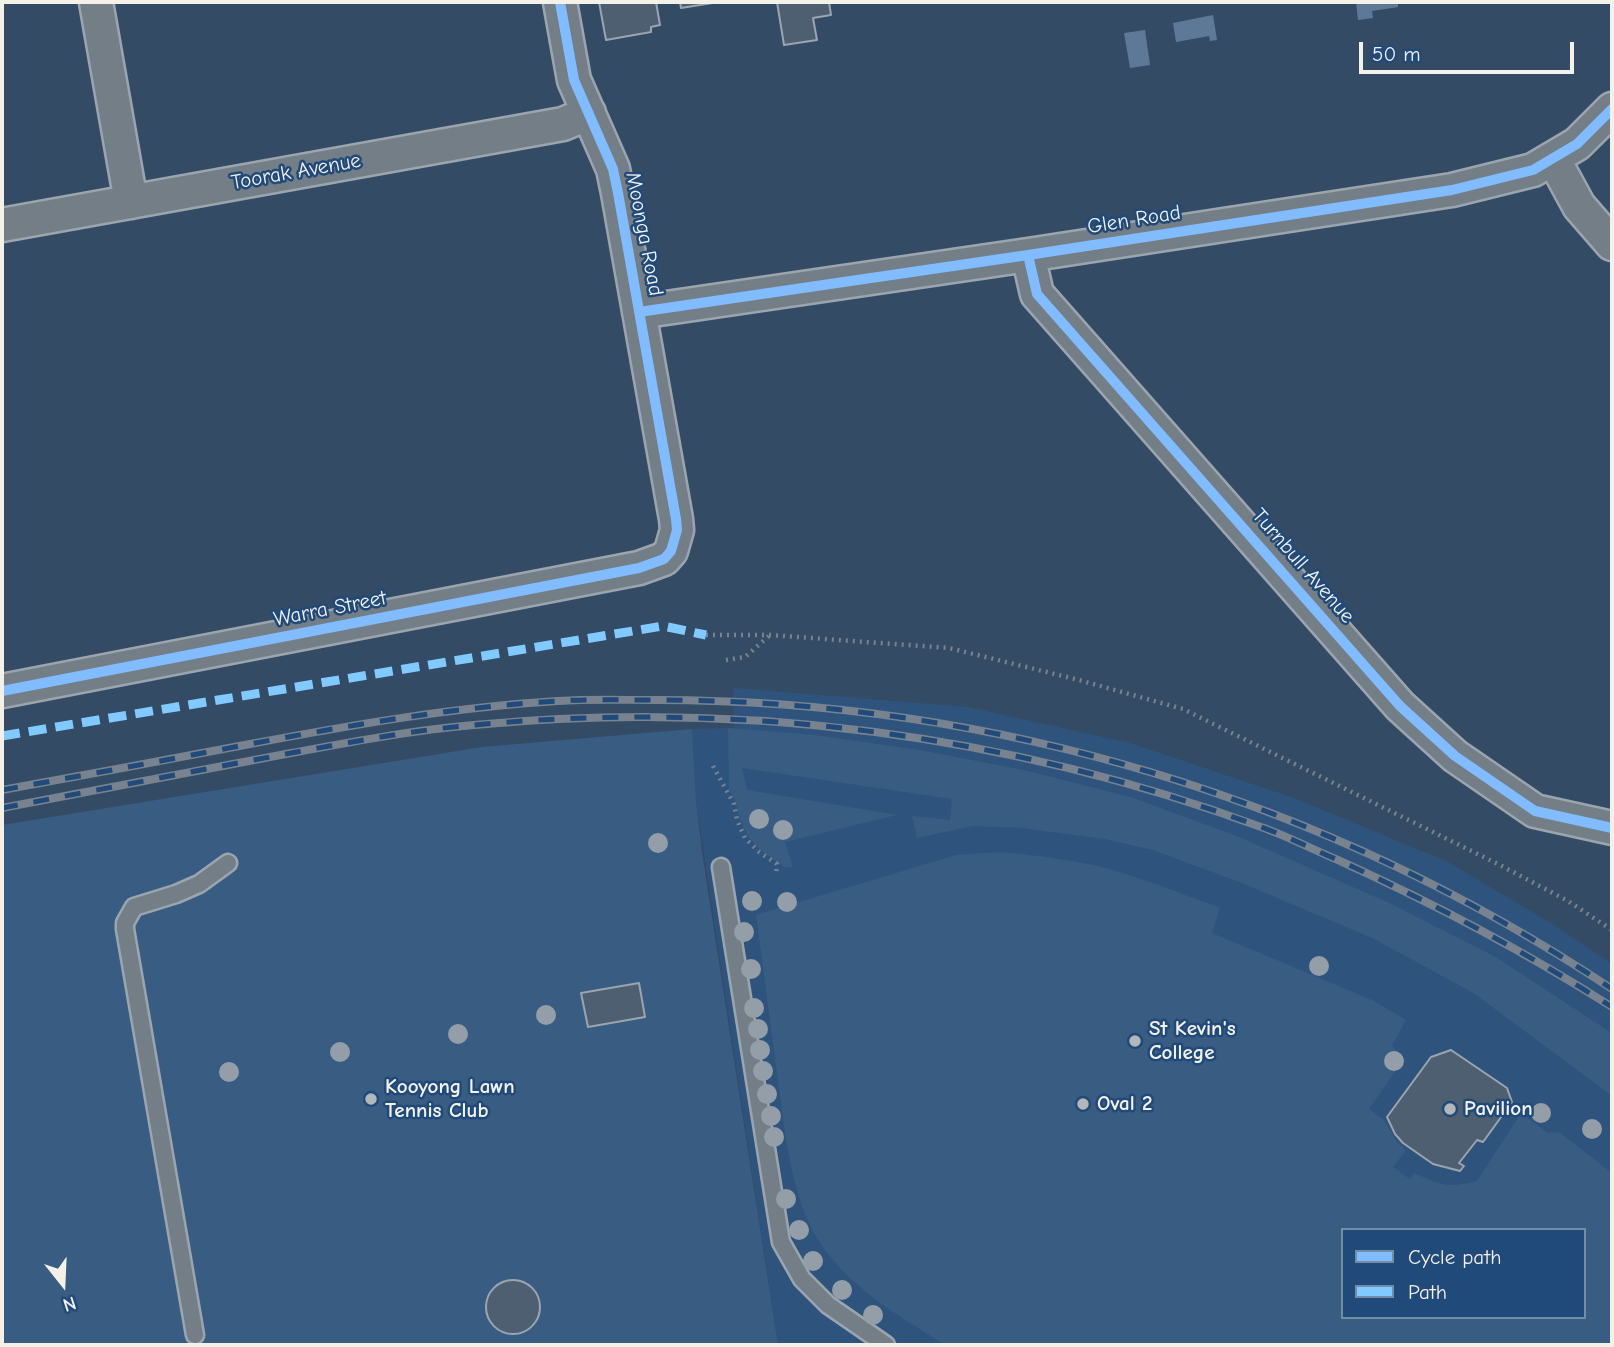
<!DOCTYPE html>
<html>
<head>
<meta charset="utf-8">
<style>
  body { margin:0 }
  #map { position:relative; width:1614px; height:1347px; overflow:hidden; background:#344b65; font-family:"Comic Neue",sans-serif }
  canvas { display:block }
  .frame { position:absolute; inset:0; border:4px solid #f4f1e8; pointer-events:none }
  .legend { position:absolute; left:1341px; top:1228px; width:245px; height:91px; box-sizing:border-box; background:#1f4a7a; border:2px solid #748da6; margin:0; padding:9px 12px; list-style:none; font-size:21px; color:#f4f1e8 }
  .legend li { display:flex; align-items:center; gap:14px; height:35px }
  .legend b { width:35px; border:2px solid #748da6 }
  .north { position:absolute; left:28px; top:1249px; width:70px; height:70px; -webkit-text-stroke:5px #1f4a7a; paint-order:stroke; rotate:162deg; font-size:19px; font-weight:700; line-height:28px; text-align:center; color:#f4f1e8 }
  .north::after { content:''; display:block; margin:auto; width:24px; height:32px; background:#f4f1e8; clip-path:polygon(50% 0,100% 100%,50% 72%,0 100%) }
  .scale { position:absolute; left:1359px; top:42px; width:215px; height:32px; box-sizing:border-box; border:4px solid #f4f1e8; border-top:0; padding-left:9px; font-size:21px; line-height:24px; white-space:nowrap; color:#f4f1e8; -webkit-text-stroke:5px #1f4a7a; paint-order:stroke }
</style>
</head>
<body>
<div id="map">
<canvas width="1614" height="1347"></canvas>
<div class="frame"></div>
<ul class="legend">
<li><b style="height:9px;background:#80bcff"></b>Cycle path</li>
<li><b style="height:9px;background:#80caff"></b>Path</li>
</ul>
<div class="north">N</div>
<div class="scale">50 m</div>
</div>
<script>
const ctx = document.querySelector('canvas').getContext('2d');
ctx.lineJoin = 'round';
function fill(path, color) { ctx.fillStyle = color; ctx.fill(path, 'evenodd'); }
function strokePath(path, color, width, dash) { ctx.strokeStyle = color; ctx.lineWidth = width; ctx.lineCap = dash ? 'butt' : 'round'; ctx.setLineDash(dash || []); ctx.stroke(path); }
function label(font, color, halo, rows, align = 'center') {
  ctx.font = font + ' "Comic Neue",sans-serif'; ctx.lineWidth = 5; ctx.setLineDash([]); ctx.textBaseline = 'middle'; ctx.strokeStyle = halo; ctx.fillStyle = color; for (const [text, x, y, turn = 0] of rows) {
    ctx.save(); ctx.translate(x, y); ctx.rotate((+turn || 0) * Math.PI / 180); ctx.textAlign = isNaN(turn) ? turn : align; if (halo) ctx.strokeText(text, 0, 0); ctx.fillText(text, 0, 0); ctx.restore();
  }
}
fill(new Path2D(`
  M 733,688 L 968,707 L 1130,743 L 1294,798 L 1448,862 L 1554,925 L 1612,964 L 1612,1033 L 1496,957 L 1392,904 L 1237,836 L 1131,797 L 1029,771 L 921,750 L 816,735 L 1006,806 L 1104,839 L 1152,850 L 1239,882 L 1374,939 L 1473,993 L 1612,1096 L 1612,1345 L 778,1345 L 696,800 L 692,729 L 734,728 ZM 1343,1230 L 1584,1230 L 1584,1317 L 1343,1317 Z`), '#2e547d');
fill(new Path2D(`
  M 728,728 L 816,735 L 921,750 L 1029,771 L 1131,797 L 1237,836 L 1392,904 L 1496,957 L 1612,1033 L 1612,1096 L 1473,993 L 1374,939 L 1239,882 L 1152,850 L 1104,839 L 1023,828 L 973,826 L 917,838 L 912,816 L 950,820 L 952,799 L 742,768 L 747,790 L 897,815 L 785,842 L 793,867 L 786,868 L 760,850 L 748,836 L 740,819 L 736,802 L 729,789 Z
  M 692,729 L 696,800 L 702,852 L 778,1345 L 2,1345 L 2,825 L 482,747 Z
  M 1002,852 C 1034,855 1066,859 1098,866 C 1140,877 1180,893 1220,908 L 1212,933 L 1372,1000 L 1406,1020 L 1392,1045 L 1403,1060 L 1369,1109 L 1384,1120 L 1397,1142 L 1406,1150 L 1393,1167 L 1410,1179 L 1414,1173 C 1442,1186 1447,1188 1477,1181 L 1521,1113 L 1548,1133 L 1559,1132 L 1612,1173 L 1612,1345 L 946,1345 C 895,1314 834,1279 808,1221 C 796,1194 790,1162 785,1133 L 756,915 L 956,855 ZM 1343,1230 L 1584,1230 L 1584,1317 L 1343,1317 Z`), '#395c83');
fill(new Path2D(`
  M 1356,2 L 1398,2 L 1398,7 L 1372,11 L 1373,18 L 1358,20 Z
  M 1213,15 L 1217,40 L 1210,41 L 1209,36 L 1176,42 L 1173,23 Z
  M 1145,30 L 1150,65 L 1130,68 L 1124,33 Z`), '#5e7998');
const building = new Path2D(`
  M 599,2 L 656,2 L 660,25 L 651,27 L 651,32 L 606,40 Z
  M 680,2 L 719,2 L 681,8 Z
  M 777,2 L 829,2 L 831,15 L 813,18 L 817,40 L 784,45 Z
  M 639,983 L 645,1017 L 588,1027 L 581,993 Z
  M 1451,1050 L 1507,1088 L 1512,1102 L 1483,1142 L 1477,1140 L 1459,1163 L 1464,1166 L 1460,1171 L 1433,1164 L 1403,1143 L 1395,1134 L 1387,1117 L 1431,1057 Z
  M486 1307a27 27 0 1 1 54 0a27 27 0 1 1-54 0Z`);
fill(building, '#4e5f72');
strokePath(building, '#9ba5af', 2);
const lane = new Path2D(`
  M 721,867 L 781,1242 L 802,1279 L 828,1305 L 886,1345
  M 195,1335 L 125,929 L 125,923 L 134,907 L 176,894 L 199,884 L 228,863`);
const street = new Path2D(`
  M 96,2 L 131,202
  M 1554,160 L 1579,206 L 1612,244
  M 2,225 L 563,124 L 589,113
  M 1028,255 L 1037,294 L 1400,706 L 1455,756 L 1535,811 L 1612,828
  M 639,312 L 1028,255 L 1452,190 L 1533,170 L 1577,144 L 1612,109
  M 2,691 L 639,568 L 664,559 L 671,551 L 677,530 L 676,519 L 618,193 L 613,169 L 574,80 L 560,2`);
strokePath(lane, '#9ba5af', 21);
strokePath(street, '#9ba5af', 37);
strokePath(new Path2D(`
  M 706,635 L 770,635 L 949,648 L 1079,680 L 1183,709 L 1498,864 L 1568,901 L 1612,930
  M 726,660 L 745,657 L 769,636
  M 713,766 L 734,804 L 737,820 L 745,838 L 759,852 L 777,864 L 776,876`), '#78838f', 4.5, [2, 5]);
strokePath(lane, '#737e87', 16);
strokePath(street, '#737e87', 32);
const rail = new Path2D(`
  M 2,790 C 85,775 167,760 250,744 C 352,725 454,707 558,701 C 589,699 620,700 651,700 C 994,699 1326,799 1612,989
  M 2,808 C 98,790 195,771 291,753 C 352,742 413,730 474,725 C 741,700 1009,734 1261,827 C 1287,836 1312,849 1338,860 C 1433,903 1524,951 1612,1007`);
strokePath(rail, '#78838f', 8);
strokePath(rail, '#1f4a7a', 5, [16]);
strokePath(new Path2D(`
  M 2,736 L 663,626 L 706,635`), '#80caff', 9, [18, 9]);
strokePath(new Path2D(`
  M 1028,255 L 1037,294 L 1400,706 L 1455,756 L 1535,811 L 1612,828
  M 639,312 L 1028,255 L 1452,190 L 1533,170 L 1577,144 L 1612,109
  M 2,691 L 639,568 L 664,559 L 671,551 L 677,530 L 676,519 L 618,193 L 613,169 L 574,80 L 560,2`), '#80bcff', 10);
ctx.fillStyle = '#939ea8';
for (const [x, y] of [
  [759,819],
  [783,830],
  [658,843],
  [752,901],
  [787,902],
  [744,932],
  [1319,966],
  [751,969],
  [754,1008],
  [546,1015],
  [758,1029],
  [458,1034],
  [760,1050],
  [340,1052],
  [1394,1061],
  [763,1071],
  [229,1072],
  [767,1094],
  [1541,1113],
  [771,1116],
  [1592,1129],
  [774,1137],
  [786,1199],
  [799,1230],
  [813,1261],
  [842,1290],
  [873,1315]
]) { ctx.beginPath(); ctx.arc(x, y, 10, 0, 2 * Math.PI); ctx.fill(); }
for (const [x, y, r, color] of [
  [1135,1041,7,"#b1b7ba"],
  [371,1099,7,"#b1b7ba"],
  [1083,1104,7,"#b1b7ba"],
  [1450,1109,7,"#b1b7ba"]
]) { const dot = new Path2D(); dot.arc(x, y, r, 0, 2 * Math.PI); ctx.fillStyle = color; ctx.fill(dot); strokePath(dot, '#1f4a7a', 2.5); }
label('21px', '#f4f1e8', '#1f4a7a', [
  ["Toorak Avenue",296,172,-10],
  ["Glen Road",1134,220,-9],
  ["Moonga Road",644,234,79],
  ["Turnbull Avenue",1303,566,49],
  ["Warra Street",330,609,-11]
]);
label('bold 21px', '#f4f1e8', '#1f4a7a', [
  ["St Kevin's",1149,1029],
  ["College",1149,1053],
  ["Kooyong Lawn",385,1087],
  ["Tennis Club",385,1111],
  ["Oval 2",1097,1104],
  ["Pavilion",1464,1109]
], 'left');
</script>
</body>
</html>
